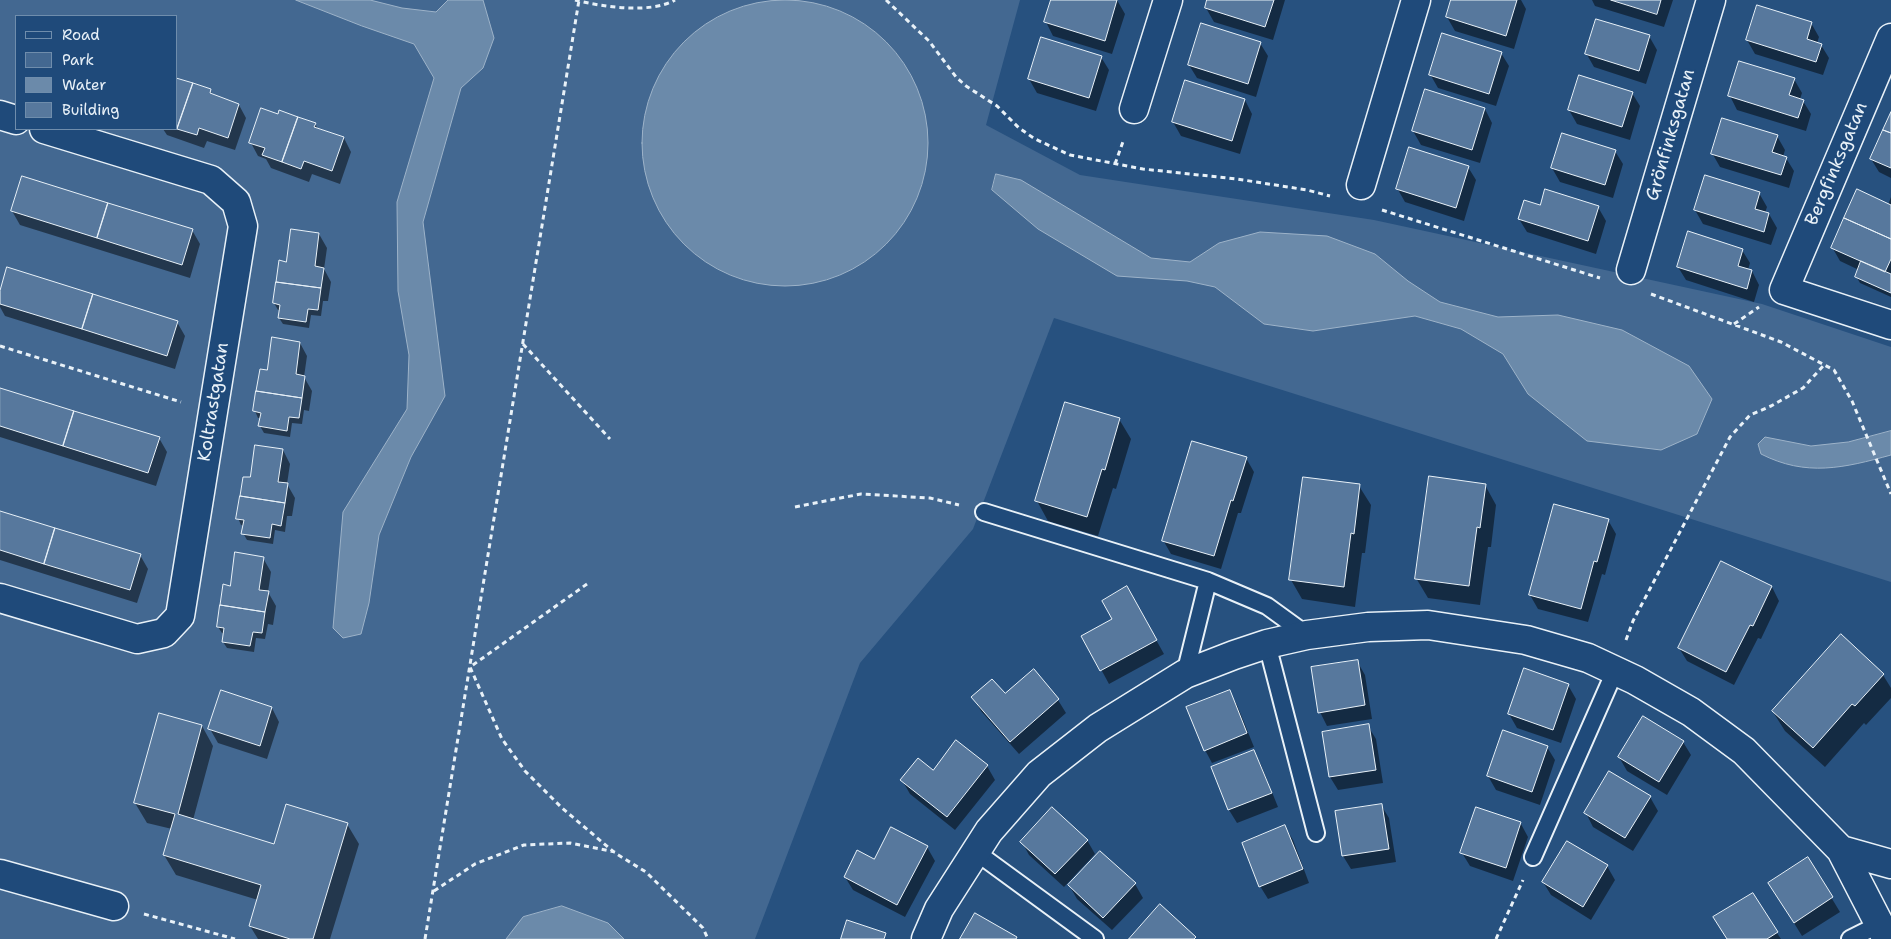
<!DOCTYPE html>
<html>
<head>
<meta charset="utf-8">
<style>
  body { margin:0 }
  #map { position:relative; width:1891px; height:939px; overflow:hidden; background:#27517f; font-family:"Shantell Sans",sans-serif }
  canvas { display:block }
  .legend { position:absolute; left:15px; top:15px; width:162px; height:115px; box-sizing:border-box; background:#1f4a7a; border:1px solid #6f8dac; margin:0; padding:6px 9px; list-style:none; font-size:15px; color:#e8f1f8 }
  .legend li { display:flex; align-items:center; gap:10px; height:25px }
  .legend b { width:25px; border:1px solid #6f8dac }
</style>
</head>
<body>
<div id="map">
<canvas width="1891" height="939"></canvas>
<ul class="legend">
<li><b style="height:6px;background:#1f4a7a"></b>Road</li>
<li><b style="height:14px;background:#436891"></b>Park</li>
<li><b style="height:14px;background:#6b8aaa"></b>Water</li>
<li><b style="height:14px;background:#57789d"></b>Building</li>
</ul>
</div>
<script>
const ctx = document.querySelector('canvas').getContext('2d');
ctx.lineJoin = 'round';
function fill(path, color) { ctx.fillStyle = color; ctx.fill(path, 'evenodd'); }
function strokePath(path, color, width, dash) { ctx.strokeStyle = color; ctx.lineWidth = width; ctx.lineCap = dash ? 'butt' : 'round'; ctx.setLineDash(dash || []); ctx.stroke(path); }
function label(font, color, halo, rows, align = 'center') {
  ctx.font = font + ' "Shantell Sans",sans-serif'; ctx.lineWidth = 5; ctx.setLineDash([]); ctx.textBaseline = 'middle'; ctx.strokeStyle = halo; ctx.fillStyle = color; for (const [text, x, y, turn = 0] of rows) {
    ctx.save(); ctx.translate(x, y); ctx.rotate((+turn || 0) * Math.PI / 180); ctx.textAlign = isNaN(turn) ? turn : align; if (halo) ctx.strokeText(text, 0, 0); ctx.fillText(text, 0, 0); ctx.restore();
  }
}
fill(new Path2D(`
  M 0,0 L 1020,0 L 986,125 L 1080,175 L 1374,220 L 1762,304 L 1891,347 L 1891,582 L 1054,318 L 973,529 L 860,663 L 755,939 L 0,939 ZM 16,16 L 176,16 L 176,129 L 16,129 Z`), '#436891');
const water = new Path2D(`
  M642 143a143 143 0 1 1 286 0a143 143 0 1 1-286 0Z
  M 296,0 L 370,0 L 402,8 L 436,12 L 448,0 L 483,0 L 494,38 L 483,68 L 461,88 L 423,222 L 445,396 L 411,457 L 379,535 L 369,603 L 361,634 L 343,638 L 333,628 L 343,512 L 407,409 L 409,355 L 398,291 L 397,202 L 434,78 L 414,44 L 362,26 Z
  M 996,174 L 1021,180 L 1151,258 L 1190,262 L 1219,243 L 1260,232 L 1327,236 L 1375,254 L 1408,281 L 1440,302 L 1498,317 L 1558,315 L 1622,330 L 1689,366 L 1712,399 L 1697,434 L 1661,450 L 1587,441 L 1528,394 L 1503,354 L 1461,329 L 1415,316 L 1313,331 L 1264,324 L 1215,287 L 1187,281 L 1117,276 L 1038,229 L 992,190 Z
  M 1891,431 L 1891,455 C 1844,468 1806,477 1761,454 L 1758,444 L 1765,437 L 1811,446 L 1848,442 Z
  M 562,906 L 608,923 L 624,939 L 506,939 L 523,917 Z`);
fill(water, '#6b8aaa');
strokePath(water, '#9db3c9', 1);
fill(new Path2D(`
  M 1052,0 L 1117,0 L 1125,14 L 1112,54 L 1053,36 L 1046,22 Z
  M 1209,0 L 1285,0 L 1273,40 L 1214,22 L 1206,8 Z
  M 1453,0 L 1521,0 L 1526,9 L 1514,49 L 1455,31 L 1447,17 Z
  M 1592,0 L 1673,0 L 1664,27 L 1595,6 Z
  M 1811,23 L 1819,37 L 1817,43 L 1821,45 L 1829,58 L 1823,75 L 1755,54 L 1747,40 Z
  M 1649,36 L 1657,50 L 1646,84 L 1594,67 L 1586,53 Z
  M 1260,43 L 1268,56 L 1256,97 L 1197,78 L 1189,65 Z
  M 1501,53 L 1509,66 L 1496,106 L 1438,88 L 1430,74 Z
  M 1101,57 L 1109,70 L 1096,111 L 1037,93 L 1029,79 Z
  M 176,79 L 210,90 L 213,96 L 239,105 L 246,118 L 235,150 L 207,141 L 204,148 L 167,135 L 163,129 L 176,129 Z
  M 1794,79 L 1802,93 L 1800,99 L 1803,101 L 1811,114 L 1806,131 L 1737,110 L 1730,96 Z
  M 1632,93 L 1640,106 L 1630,140 L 1577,124 L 1569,110 Z
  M 1245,100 L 1252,114 L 1240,154 L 1181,136 L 1173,122 Z
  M 1485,109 L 1492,123 L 1480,163 L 1421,145 L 1413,131 Z
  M 1891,115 L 1891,178 L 1879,172 L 1871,159 Z
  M 278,116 L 315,124 L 318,129 L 344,138 L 351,152 L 340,184 L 312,174 L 309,182 L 271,168 L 266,159 L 258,156 L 251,143 Z
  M 1777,136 L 1785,150 L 1783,157 L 1786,158 L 1794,171 L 1789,188 L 1720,167 L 1712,153 Z
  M 1615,151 L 1623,164 L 1613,198 L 1560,182 L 1552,168 Z
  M 1468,167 L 1476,180 L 1464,221 L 1405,202 L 1397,188 Z
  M 1759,193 L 1767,207 L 1765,213 L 1769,214 L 1777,228 L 1771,245 L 1703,224 L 1695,210 Z
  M 1891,197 L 1891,297 L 1860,283 L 1856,276 L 1859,270 L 1840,261 L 1832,247 L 1888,205 Z
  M 1540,207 L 1598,207 L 1606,221 L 1596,254 L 1527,232 L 1519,219 Z
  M 12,211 L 192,230 L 200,244 L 190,278 L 20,225 Z
  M 319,234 L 327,248 L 324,269 L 331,282 L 328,301 L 323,301 L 321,316 L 311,315 L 309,328 L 283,324 L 279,318 L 280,310 L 278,310 L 274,303 Z
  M 1742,250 L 1750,263 L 1748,270 L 1752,271 L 1759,285 L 1754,302 L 1686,280 L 1678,267 Z
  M 0,295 L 177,322 L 185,336 L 175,369 L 5,316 L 0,307 Z
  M 300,343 L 307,356 L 304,377 L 312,391 L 309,411 L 304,410 L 302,424 L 292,423 L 290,437 L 264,433 L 260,426 L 261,418 L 258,418 L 255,411 L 268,371 Z
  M 0,389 L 159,438 L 167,452 L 156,486 L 0,437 Z
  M 1119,419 L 1131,439 L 1116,489 L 1113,488 L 1098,536 L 1048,521 L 1037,501 Z
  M 283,450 L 290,464 L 287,484 L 295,498 L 292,516 L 287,516 L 285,532 L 275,530 L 273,544 L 247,540 L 243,533 L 244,526 L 241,525 L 238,518 L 251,479 Z
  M 1246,458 L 1254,472 L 1241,513 L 1238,513 L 1221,569 L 1171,554 L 1163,540 Z
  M 1485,485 L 1496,505 L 1491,547 L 1488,547 L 1480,605 L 1428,598 L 1416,578 Z
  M 1359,486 L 1371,505 L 1365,553 L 1362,553 L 1355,607 L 1302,599 L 1291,580 Z
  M 1554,506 L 1608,520 L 1616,534 L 1605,575 L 1602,574 L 1588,622 L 1538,609 L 1530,595 Z
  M 0,512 L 140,555 L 148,569 L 137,603 L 0,560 Z
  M 263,558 L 271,572 L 268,592 L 276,606 L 273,625 L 268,624 L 265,639 L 256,638 L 254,652 L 227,648 L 223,642 L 225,634 L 222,633 L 218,627 L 231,587 Z
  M 1721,562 L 1772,587 L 1779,601 L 1761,639 L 1758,638 L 1734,685 L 1687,661 L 1679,648 Z
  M 1127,588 L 1164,654 L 1109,684 L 1083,636 L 1114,619 Z
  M 1357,661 L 1365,675 L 1372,719 L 1327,726 L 1320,712 Z
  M 1033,671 L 1058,700 L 1066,713 L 1019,754 L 981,711 L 973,697 L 1005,695 Z
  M 1883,675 L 1891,688 L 1891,698 L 1866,725 L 1864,723 L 1825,767 L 1785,731 L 1773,712 Z
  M 1568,685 L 1576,699 L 1561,743 L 1517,728 L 1509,714 Z
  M 1229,692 L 1237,705 L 1254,747 L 1212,763 L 1205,750 Z
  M 272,708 L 279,722 L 267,759 L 218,743 L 210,729 Z
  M 202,726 L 213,746 L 193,820 L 275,845 L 347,824 L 359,844 L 330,939 L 258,939 L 250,926 L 258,900 L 176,875 L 164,855 L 172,829 L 147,823 L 135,803 Z
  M 1368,726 L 1376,739 L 1383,783 L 1338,790 L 1330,777 Z
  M 1683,742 L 1691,755 L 1667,795 L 1627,771 L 1619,757 Z
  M 1547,747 L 1555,760 L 1540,805 L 1496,790 L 1488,776 Z
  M 1254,751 L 1261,765 L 1278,807 L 1237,823 L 1229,810 L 1213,768 Z
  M 987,766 L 995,780 L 955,830 L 910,794 L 902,780 L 933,771 Z
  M 1650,797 L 1658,811 L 1633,851 L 1593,827 L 1586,813 Z
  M 1381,805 L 1389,818 L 1396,862 L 1351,869 L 1343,856 Z
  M 1477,808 L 1521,824 L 1528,837 L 1513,881 L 1470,866 L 1462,853 Z
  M 1285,827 L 1293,840 L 1309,883 L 1268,899 L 1260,886 Z
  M 1087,840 L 1095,854 L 1064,887 L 1029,855 L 1022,842 Z
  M 1568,842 L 1607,866 L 1615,880 L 1591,920 L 1551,895 L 1543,882 Z
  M 927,847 L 935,861 L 905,917 L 853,890 L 845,877 L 875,861 Z
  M 1808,859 L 1840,912 L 1802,936 L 1778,897 Z
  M 1135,884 L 1143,898 L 1112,930 L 1077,899 L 1069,885 Z
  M 1752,894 L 1777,933 L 1781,939 L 1727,939 Z`), '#0007');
const building = new Path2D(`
  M 1051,0 L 1117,0 L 1105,41 L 1044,22 Z
  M 1207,0 L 1274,0 L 1265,27 L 1205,8 Z
  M 1451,0 L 1517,0 L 1506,36 L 1446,17 Z
  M 1611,0 L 1661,0 L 1657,14 Z
  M 1757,5 L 1812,22 L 1807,39 L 1822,44 L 1816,62 L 1746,40 Z
  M 1596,19 L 1650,35 L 1639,71 L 1585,54 Z
  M 1201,23 L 1261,42 L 1248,84 L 1188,65 Z
  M 1442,33 L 1502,52 L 1489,94 L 1429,75 Z
  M 1041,37 L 1102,56 L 1089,98 L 1028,79 Z
  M 1739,61 L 1795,78 L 1789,95 L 1804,100 L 1798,118 L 1728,96 Z
  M 1579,75 L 1633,92 L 1622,127 L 1568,110 Z
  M 176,78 L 193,83 L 177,129 L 176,128 Z
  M 1185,80 L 1245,99 L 1232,141 L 1172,122 Z
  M 193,83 L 211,89 L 210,93 L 239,104 L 228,138 L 199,128 L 197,135 L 177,129 Z
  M 1425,89 L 1485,108 L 1472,150 L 1412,131 Z
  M 261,108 L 278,114 L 279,110 L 298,117 L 282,162 L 262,155 L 265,148 L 249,143 Z
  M 1891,112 L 1891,133 L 1883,130 Z
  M 298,117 L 316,123 L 314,127 L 344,137 L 332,171 L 304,161 L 301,169 L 282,162 Z
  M 1722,118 L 1778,135 L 1772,152 L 1787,157 L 1781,175 L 1711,154 Z
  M 1883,130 L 1891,133 L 1891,168 L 1870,159 Z
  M 1562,133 L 1616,150 L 1605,185 L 1551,168 Z
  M 1409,147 L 1469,166 L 1456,208 L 1396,189 Z
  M 1705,175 L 1760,192 L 1755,209 L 1769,213 L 1764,232 L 1694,210 Z
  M 22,176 L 108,203 L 97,238 L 11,211 Z
  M 1545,189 L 1599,206 L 1588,241 L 1518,219 L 1524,200 L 1540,205 Z
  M 1857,189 L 1891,205 L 1891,239 L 1844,218 Z
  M 108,203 L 193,229 L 182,265 L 97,238 Z
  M 1844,218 L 1891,239 L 1891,259 L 1885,272 L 1831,248 Z
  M 291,229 L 319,233 L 315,266 L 324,268 L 321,288 L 276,282 L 279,260 L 286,262 Z
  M 1688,231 L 1743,249 L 1738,266 L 1752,270 L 1747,289 L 1677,267 Z
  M 1861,261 L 1891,274 L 1891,293 L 1855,277 Z
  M 7,267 L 93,294 L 82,329 L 0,304 L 0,291 Z
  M 276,282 L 321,288 L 318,310 L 308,309 L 306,322 L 278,318 L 280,305 L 273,303 Z
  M 93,294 L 178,321 L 167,356 L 82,329 Z
  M 272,337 L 300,342 L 296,374 L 305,376 L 302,398 L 256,391 L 260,369 L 267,370 Z
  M 0,388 L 74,411 L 63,446 L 0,426 Z
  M 256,391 L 302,398 L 299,418 L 289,417 L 287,431 L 258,426 L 261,413 L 253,411 Z
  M 1065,402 L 1120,418 L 1105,470 L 1102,469 L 1087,517 L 1035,501 Z
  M 74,411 L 160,437 L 148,473 L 63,446 Z
  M 1192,441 L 1247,457 L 1233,501 L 1231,500 L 1214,556 L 1162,541 Z
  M 255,445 L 283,449 L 278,482 L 288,483 L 285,503 L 240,496 L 243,477 L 250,477 Z
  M 1429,476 L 1486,484 L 1480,528 L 1477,527 L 1469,586 L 1415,579 Z
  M 1303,477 L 1360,484 L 1354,534 L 1351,533 L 1344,587 L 1289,580 Z
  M 240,496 L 285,503 L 281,526 L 272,524 L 270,538 L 241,534 L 244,520 L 236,519 Z
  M 1554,504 L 1609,519 L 1597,562 L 1594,561 L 1581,609 L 1529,595 Z
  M 0,511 L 55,528 L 44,564 L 0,550 Z
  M 55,528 L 141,554 L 130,590 L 44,564 Z
  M 235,552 L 264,557 L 259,590 L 269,591 L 265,612 L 220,605 L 223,584 L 230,586 Z
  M 1721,561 L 1772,586 L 1753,626 L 1750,625 L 1726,672 L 1678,648 Z
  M 1127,586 L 1157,640 L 1100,671 L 1081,636 L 1112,619 L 1102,601 Z
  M 220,605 L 265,612 L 262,633 L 253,632 L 250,646 L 222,642 L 224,628 L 217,627 Z
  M 1841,634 L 1884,674 L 1855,706 L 1852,704 L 1813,748 L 1772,711 Z
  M 1358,660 L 1365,705 L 1318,713 L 1311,667 Z
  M 1524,668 L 1569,684 L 1553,730 L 1508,714 Z
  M 1034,669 L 1059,699 L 1010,742 L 971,697 L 992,679 L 1005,693 Z
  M 221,690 L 272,707 L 260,746 L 208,729 Z
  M 1230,690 L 1247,733 L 1204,751 L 1186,707 Z
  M 159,713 L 202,725 L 178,814 L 274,844 L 286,804 L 348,823 L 313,939 L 290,939 L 249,926 L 261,885 L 163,855 L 175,814 L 134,803 Z
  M 1643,716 L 1684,741 L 1659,782 L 1618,757 Z
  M 1369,724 L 1376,770 L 1329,777 L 1322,732 Z
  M 1503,730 L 1548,746 L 1532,792 L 1487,776 Z
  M 956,740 L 988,765 L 947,817 L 900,780 L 918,758 L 933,770 Z
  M 1254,750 L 1272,793 L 1228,810 L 1211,767 Z
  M 1609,771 L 1651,796 L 1625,838 L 1584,813 Z
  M 1382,804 L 1389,849 L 1342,856 L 1335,811 Z
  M 1052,807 L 1088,840 L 1055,874 L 1020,842 Z
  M 1476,807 L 1521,822 L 1506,868 L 1460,853 Z
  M 1285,825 L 1303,869 L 1259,887 L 1242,843 Z
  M 891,827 L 928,846 L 897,905 L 844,877 L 857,850 L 874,859 Z
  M 1567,841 L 1608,865 L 1583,907 L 1542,882 Z
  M 1100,851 L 1136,883 L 1103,918 L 1068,885 Z
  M 1808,857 L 1833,897 L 1794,923 L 1768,883 Z
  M 1753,893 L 1778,932 L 1767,939 L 1727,939 L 1713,917 Z
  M 1160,904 L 1196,937 L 1194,939 L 1129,939 Z
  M 975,913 L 1017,937 L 1016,939 L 960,939 Z
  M 847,920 L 886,933 L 884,939 L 841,939 Z`);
fill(building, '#57789d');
strokePath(building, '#e8f1f8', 1);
const service = new Path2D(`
  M 984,512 L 1208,581 L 1267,606 L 1307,635
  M 1267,644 L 1316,833
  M 1185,674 L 1208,581
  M 976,852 L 1095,939
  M 1533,857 L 1615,671
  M 1850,939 L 1880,924`);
const minor = new Path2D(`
  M 1891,38 L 1784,290 L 1891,325
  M 1134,109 L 1168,0
  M 0,115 L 16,120
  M 1361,185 L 1416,0
  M 1631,270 L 1711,0
  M 0,598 L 137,639 L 164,633 L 180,616 L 243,226 L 236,202 L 211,180 L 44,129
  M 1841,850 L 1891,864
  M 0,874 L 114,906
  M 926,939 L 939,909 L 989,831 L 1039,774 L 1098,728 L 1185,674 L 1234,655 L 1267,644 L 1307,635 L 1368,627 L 1428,625 L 1526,640 L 1588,658 L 1635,680 L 1691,712 L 1744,751 L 1841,850 L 1887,939`);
strokePath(service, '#e8f1f8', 20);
strokePath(minor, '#e8f1f8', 31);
strokePath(new Path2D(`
  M 575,0 C 602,7 651,14 675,0
  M 886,0 L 929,41 L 956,77 L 966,86 L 997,106 L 1019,128 L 1035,139 L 1070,155 L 1143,169 L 1237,179 L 1307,190 L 1330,196
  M 1115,164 L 1124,139
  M 1382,210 L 1600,278
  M 1651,294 L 1781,342 L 1834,370 L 1852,401 L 1891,494
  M 1734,324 L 1759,307
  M 523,344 L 610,439
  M 0,346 L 181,402
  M 795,507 L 861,494 L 930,498 L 959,505
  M 587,584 L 470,667 L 502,739 L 525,771 L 562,808 L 615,853 L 646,872 L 703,928 L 708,939
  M 1626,640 L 1633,621 L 1730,437 L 1750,415 L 1771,406 L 1803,388 L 1824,365
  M 434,891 L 475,864 L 524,845 L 570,843 L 615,852
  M 144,914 L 235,939
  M 425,939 L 579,0
  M 1496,939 L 1523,880`), '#e8f1f8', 3, [5, 4]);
strokePath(service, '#1f4a7a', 16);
strokePath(minor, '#1f4a7a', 28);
label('18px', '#e8f1f8', '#1f4a7a', [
  ["Grönfinksgatan",1671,135,-74],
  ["Bergfinksgatan",1837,164,-67],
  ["Koltrastgatan",214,402,-81]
]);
</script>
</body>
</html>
